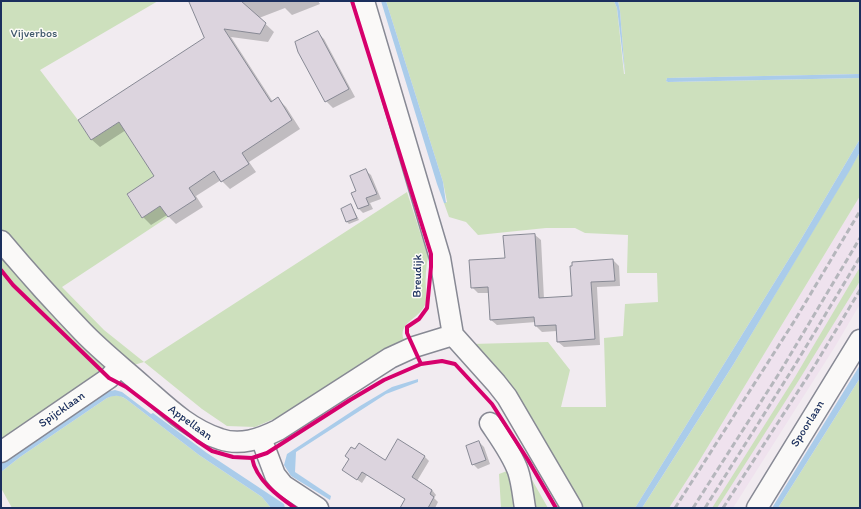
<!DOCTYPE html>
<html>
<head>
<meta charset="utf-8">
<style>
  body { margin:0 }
  #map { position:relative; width:861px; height:509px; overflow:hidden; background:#f1ebf0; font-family:Itim,sans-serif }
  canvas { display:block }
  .frame { position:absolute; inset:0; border:2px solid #1b2f5e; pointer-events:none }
</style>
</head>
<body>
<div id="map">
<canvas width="861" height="509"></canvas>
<div class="frame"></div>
</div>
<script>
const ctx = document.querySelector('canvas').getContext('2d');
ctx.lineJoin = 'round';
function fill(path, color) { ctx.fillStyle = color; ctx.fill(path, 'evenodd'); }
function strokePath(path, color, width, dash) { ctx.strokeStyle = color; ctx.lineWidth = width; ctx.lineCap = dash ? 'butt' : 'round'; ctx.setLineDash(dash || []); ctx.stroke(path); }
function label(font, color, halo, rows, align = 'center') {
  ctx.font = font + ' Itim,sans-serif'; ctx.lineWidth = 3; ctx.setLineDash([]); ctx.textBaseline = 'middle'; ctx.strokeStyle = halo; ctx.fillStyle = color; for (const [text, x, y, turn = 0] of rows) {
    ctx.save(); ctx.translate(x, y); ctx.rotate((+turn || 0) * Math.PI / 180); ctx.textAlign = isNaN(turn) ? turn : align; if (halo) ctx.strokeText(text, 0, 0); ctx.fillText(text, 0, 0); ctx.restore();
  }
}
fill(new Path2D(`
  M 860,196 L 860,304 L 836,345 L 733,508 L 669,508 L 698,463 Z`), '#efe2ee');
fill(new Path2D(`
  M 1,1 L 158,1 L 40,70 L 78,120 L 91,140 L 119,122 L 155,176 L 127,195 L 142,218 L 160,206 L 168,217 L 62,287 L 104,330 L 144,362 L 407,192 L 428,257 C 426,267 425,279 426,289 C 426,294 427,300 425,305 C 419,319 397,323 404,340 L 276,418 L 255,427 L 227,426 L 202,409 L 144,362 L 97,376 L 1,441 Z
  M 386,1 L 614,1 L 617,8 L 624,74 L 625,74 L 620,11 L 618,1 L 860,1 L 860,74 L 667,78 L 666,81 L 668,82 L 860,78 L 860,139 L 800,241 L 635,508 L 584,508 L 531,416 L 519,405 L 501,374 L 494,364 L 479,352 L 471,344 L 548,342 L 570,370 L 561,407 L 606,407 L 604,338 L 623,336 L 625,304 L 658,302 L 657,273 L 627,273 L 628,235 L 585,233 L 575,228 L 546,228 L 478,235 L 466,222 L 449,217 L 444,203 L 447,202 L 443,182 Z
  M 860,152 L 860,196 L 698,463 L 669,508 L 642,508 L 733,365 Z
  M 860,267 L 860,281 L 799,380 L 717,508 L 712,508 L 795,377 Z
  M 860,378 L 860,508 L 778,508 Z
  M 114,395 L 120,396 L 126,399 L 199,455 L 262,497 L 271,508 L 12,508 L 1,488 L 1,472 L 20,457 L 107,398 Z
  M 523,464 L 548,508 L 529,508 Z
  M 507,471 L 516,508 L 501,508 L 499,474 Z`), '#cde0bd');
fill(new Path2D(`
  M 381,1 L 386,1 L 443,182 L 446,203 L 444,203 L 437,184 Z
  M 614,1 L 618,1 L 620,11 L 625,75 L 617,8 Z
  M 860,74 L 860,78 L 668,82 L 666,81 L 667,78 Z
  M 860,139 L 860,152 L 850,170 L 733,365 L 642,508 L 635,508 L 800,241 Z
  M 860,365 L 860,378 L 778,508 L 772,508 Z
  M 418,379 L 418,382 L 386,394 L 296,452 L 295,472 L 331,496 L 330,500 L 291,476 L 284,465 L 287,454 L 360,406 L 392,387 Z
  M 115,390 L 122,392 L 151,414 L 153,413 L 207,453 L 284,504 L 285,508 L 271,508 L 262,497 L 199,455 L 126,399 C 119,395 115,395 107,398 L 20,457 L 1,472 L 1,461 L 106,392 Z`), '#aaccea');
fill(new Path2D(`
  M 190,1 L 318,1 L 320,4 L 292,15 L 285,8 L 259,18 L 274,32 L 268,42 L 231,37 L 273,102 L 278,99 L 286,107 L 300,129 L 249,162 L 256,172 L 230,189 L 221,180 L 196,196 L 203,207 L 176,224 L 167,215 L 151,225 L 143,217 L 156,177 L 126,130 L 100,147 L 91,139 L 205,38 Z
  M 317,32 L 324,39 L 355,97 L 333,108 L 326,101 Z
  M 366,171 L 371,175 L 381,199 L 370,203 L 373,209 L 363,213 L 359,209 L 352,194 L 357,191 Z
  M 351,205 L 359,220 L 349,224 L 347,222 Z
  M 535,235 L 541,240 L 544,299 L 573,297 L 613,260 L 619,266 L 620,286 L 597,287 L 600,345 L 564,347 L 558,342 L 557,331 L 542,332 L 536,326 L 536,322 L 497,325 L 491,320 L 489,293 L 478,293 L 472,287 Z
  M 399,441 L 425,457 L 429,461 L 417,481 L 432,490 L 436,495 L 434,498 L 438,502 L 435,508 L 403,508 L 406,500 L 367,475 L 362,483 L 343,470 L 386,462 Z
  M 479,442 L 484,447 L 490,464 L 478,469 L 473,464 Z`), '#0003');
const building = new Path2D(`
  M 189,1 L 241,1 L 266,23 L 260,34 L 224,29 L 271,102 L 278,97 L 292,120 L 242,153 L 249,164 L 221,182 L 214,171 L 189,188 L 196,199 L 168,217 L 160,206 L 142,218 L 127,194 L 154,176 L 119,122 L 91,140 L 78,120 L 204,38 Z
  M 318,31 L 349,89 L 325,102 L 298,52 L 295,42 Z
  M 366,169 L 377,194 L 366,198 L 369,205 L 358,209 L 351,193 L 356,191 L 350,176 Z
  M 351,204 L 357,218 L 346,222 L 341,209 Z
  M 535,234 L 539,298 L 572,296 L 570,266 L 572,266 L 572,262 L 613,259 L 615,281 L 591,282 L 595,339 L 557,342 L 556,325 L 535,326 L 534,317 L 490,320 L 488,287 L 471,288 L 469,260 L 505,258 L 503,236 Z
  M 398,439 L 425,456 L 412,477 L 432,490 L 430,494 L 434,497 L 428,508 L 400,508 L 405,499 L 362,472 L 357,480 L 342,470 L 349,459 L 345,456 L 351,447 L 355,449 L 359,443 L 385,460 Z
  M 479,441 L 486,460 L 472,465 L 466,446 Z`);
fill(building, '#dcd4de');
strokePath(building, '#878994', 1);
const minor = new Path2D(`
  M 364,1 L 440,258 L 453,335 L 496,383 L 507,397 L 572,508
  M 1,241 C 27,272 54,302 82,331 C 101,351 123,368 143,386 C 167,407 189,429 220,439 C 240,446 260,439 278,430 L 390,358 L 414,347 L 453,335
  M 490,423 C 500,438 512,454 518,471 C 522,483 523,496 525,508
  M 261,438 L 275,475 L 283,485 L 318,508
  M 1,452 L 109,378 L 120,366
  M 757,508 L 860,340`);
strokePath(minor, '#878994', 23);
strokePath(minor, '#faf9f8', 20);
strokePath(new Path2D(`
  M 675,508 L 795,320 L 860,211
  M 693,508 L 780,372 L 860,238
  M 705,508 L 795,365 L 860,257
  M 723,508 L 815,365 L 860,290`), '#b5b6bc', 3, [6, 3]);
strokePath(new Path2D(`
  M 352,1 L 431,254 L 431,267 L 427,308 L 419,319 L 407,327 L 407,333 L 421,364
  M 1,270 L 13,285 L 109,378 L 126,387 L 197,441 L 212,451 L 233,457 L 252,458 L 267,453 L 350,400 L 384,380 L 421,364 L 442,361 L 455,364 L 492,404 L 528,460 L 556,508
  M 252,458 C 256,480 278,496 295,508`), '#d6006c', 4);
label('12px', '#40596c', '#fdfcf7', [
  ["Vijverbos",34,34]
]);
label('12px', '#1b2f5e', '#fdfcf7', [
  ["Breudijk",418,276,-89],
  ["Spijcklaan",62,410,-35],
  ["Appellaan",190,423,36],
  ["Spoorlaan",808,424,-58]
]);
</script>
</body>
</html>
